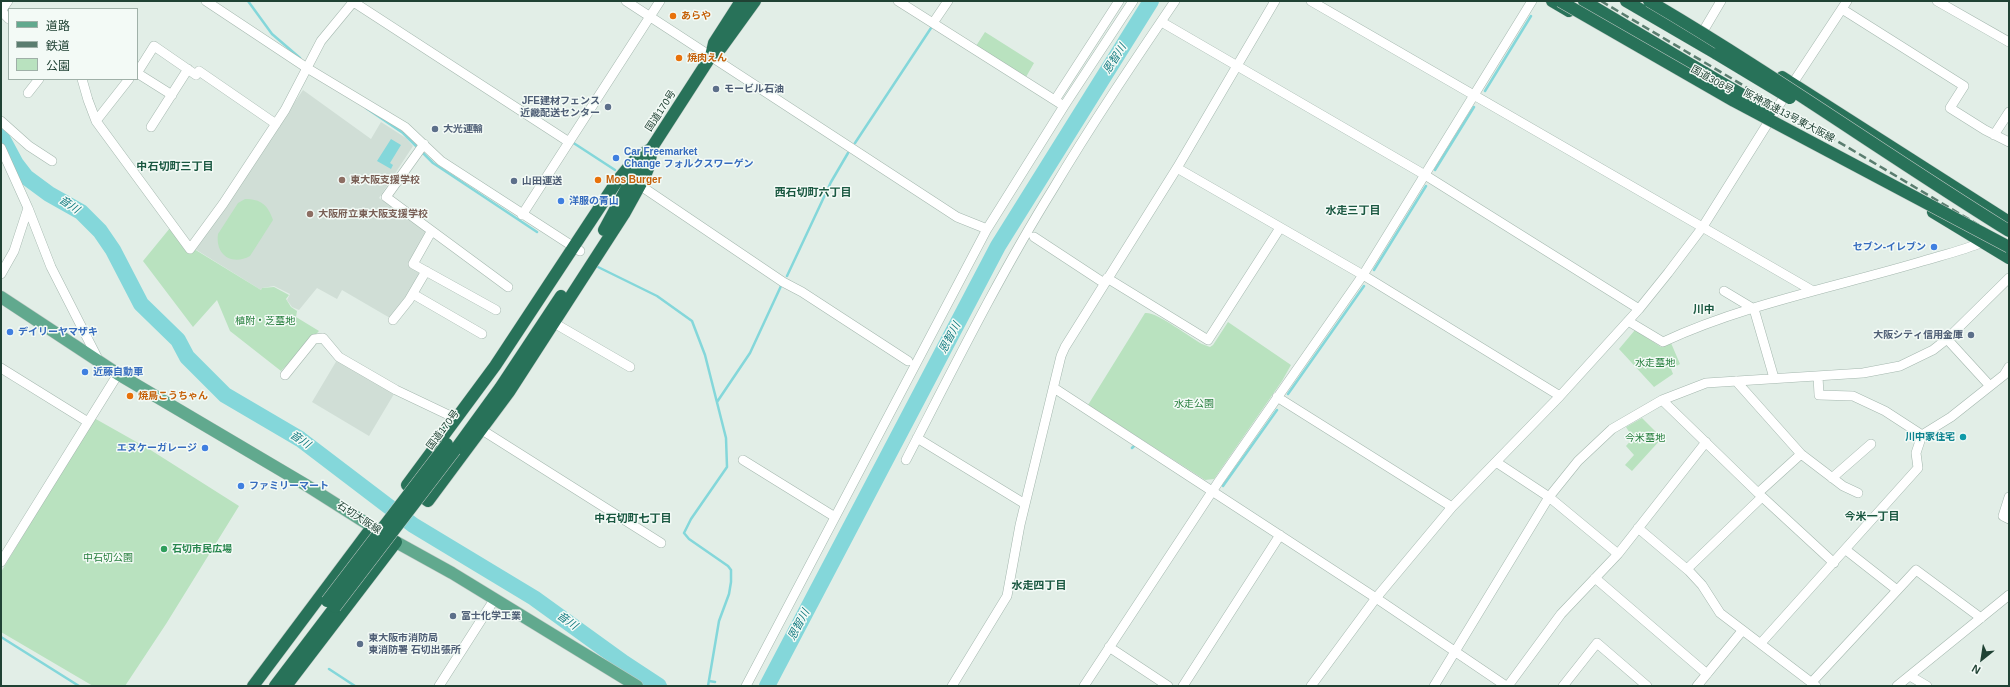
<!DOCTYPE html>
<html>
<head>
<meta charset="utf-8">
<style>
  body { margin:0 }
  #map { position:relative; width:2010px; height:687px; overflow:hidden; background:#e2eee7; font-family:Arial,"Noto Sans JP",sans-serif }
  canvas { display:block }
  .frame { position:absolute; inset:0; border:2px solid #204234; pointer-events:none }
  .legend { position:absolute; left:8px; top:8px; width:130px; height:72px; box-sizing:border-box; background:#f3faf6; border:1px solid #9fb0a8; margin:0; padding:5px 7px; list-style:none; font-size:12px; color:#204234 }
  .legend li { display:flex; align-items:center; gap:8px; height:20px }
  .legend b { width:20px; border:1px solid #9fb0a8 }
  .north { position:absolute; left:1962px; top:639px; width:40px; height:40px; -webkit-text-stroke:3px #f3faf6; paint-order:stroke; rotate:210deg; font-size:11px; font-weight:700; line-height:16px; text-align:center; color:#204234 }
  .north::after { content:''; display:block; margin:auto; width:14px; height:18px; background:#204234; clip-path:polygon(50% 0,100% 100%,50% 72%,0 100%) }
</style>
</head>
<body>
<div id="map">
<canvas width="2010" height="687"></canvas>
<div class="frame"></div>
<ul class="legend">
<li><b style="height:5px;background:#61a98e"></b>道路</li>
<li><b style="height:5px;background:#5a7d6f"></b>鉄道</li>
<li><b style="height:11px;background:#b9e2bf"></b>公園</li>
</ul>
<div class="north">N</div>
</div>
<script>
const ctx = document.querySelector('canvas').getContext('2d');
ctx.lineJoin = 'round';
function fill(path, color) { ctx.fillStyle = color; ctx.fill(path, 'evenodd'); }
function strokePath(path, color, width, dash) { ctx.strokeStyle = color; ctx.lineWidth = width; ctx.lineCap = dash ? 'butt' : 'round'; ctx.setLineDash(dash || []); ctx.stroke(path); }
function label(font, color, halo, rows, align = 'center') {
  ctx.font = font + ' Arial,"Noto Sans JP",sans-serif'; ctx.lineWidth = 3; ctx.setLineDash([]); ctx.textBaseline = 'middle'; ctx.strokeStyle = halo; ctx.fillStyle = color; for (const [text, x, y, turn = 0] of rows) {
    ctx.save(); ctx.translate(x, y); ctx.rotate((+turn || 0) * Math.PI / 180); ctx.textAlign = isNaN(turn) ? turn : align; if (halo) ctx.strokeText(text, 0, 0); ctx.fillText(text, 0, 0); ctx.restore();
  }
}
fill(new Path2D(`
  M 303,90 L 371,139 L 381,122 L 406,138 L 413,146 L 379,198 L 424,229 L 426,235 L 408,265 L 418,272 L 420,276 L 405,299 L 390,318 L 342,290 L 337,299 L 317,288 L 299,310 L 292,307 L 287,300 L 290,294 L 274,286 L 262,288 L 261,290 L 195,249 Z
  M 337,360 L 394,394 L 369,436 L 312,402 Z`), '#d0ded6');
fill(new Path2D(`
  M 985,32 L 1034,63 L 1026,77 L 976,46 Z
  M 245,199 C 261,199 268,205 273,220 L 250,256 C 232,266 215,255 218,234 L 238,203 Z
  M 170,228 L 194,249 L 261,290 L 262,288 L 274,287 L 289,295 L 286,299 L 291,307 L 297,311 L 296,317 L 319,331 L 281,371 L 230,331 L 217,300 L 193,327 L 143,261 Z
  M 1145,313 C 1156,311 1191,338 1202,344 L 1210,347 L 1213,345 L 1228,322 L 1291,365 L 1282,381 L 1214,479 L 1205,480 L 1088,405 Z
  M 1635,330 L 1661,347 L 1671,343 L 1680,364 L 1671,369 L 1673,374 L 1654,387 L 1619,349 Z
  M 94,418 L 149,449 L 239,506 L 166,624 L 125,686 L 93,686 L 1,632 L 1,572 Z
  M 1642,418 L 1662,438 L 1632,471 L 1625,465 L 1634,455 L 1626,446 L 1633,438 L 1626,427 Z`), '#b9e2bf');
fill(new Path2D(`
  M 391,139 L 401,145 L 390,163 L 393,165 L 391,169 L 377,161 Z`), '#84d7da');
strokePath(new Path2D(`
  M 248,1 L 272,34 L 300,58
  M 1485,91 L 1531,16
  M 366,108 L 403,133 L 433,163 L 537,232
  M 572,142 L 615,170
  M 855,143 L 931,28
  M 1435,170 L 1474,107
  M 598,267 L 657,296 L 692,321 L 705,355 L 726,438 L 727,467 L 691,519 L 684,533 L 689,539 L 728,566 L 731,570 L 731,582 L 729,594 L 719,621 L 708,686
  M 1374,270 L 1426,186
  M 787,276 L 831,182 L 848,153
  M 1288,394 L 1364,286
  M 717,402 L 750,353 L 781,286
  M 1132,448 L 1134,446
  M 1223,486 L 1277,410
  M 1,637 L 79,686
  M 329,669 L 355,686
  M 709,681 L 715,682`), '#84d7da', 2.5);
strokePath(new Path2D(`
  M 1,136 L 16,164 L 26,177 L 49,194 L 81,212 L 100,231 L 113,250 L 141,304 L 178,340 L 187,357 L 225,395 L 300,439 L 413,525 L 534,598 L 624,663 L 659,686
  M 767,686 L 998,246 L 1151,1`), '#84d7da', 16);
const minor = new Path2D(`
  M 206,1 L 307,68 L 405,127 L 441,161 L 580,251
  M 352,1 L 569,142 L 522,215
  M 626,1 L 957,217 L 987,229
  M 1311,1 L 1813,291
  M 1937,1 L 2009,42
  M 1842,9 L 1964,86 L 1950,108 L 1985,130 L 2009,142
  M 1,11 L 8,1
  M 1,11 L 9,19
  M 933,23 L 948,1
  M 1165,24 L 1425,175 L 1639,309
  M 1705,28 L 1721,1
  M 137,73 L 154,46 L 196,75 L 199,71 L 276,124
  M 137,73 L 172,95
  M 82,79 L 88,100 L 96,121 L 190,249 L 223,204 L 285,110 L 321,41 L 354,1
  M 28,93 L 39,79
  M 1055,100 L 1119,1
  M 1064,106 L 1133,1
  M 1,121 L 29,146 L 52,161
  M 96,121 L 129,79
  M 151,127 L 188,69
  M 1994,135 L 2009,112
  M 569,142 L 660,1
  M 424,144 L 386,197 L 508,287
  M 1,148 L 28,208 L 51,267 L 99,361
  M 1177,168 L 1363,275 L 1560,396
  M 635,182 L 783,282 L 802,292 L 908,361
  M 431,232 L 413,264 L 496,310
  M 1034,237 L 1104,283
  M 1,274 L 14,251 L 28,208
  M 1107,278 L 1208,340 L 1280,228
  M 1724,291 L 1754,309 L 1774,378
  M 413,294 L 482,334
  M 393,320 L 409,300 L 426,271
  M 1628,321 L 1663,342 C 1745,304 1836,287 1923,261 C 1943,255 1964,250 1983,242
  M 554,323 L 630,367
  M 1947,339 L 1990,386
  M 1,368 L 88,422
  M 285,375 L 314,339 L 323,338 L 339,357 L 396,390 L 457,419
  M 1818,376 L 1819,395 L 1853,396 L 1885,411 L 1922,435
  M 1054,388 L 1376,598 L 1506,686
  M 1277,397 L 1452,507
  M 1662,400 L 1758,493 L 1801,454 L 1736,381
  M 482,430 L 661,543
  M 917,438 L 1025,504
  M 1801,454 L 1843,486 L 1858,493
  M 743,460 L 835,517
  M 906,460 C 953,369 999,276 1053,189 C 1091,125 1133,63 1175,1
  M 1496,462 L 1549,497 L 1618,554 L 1706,442
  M 1832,478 L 1871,444
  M 1758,493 L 1834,563
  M 2009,497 L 2003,516 L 2009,519
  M 1638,528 L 1689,571 L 1702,585 L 1720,613 L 1816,686
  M 1846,550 L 1897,590
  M 1,562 L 118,374
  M 1687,569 L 1762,497
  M 1595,578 L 1707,674
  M 1761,643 L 1918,468 L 1916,453 L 1922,435 L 1951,417 L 2004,375 L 2009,367
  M 1109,647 L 1168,686
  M 1910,676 L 1927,686
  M 1812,682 L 1916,570 L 1981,618
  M 439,686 L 494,600
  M 746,686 L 987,229 L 1064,106 L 898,1
  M 952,686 L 1007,596 L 1020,525 L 1061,356 L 1065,347 L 1177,168 L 1275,1
  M 1084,686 L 1219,481 L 1363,275 L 1532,1
  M 1183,686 L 1280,535
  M 1311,686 L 1376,598 L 1452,507 L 1560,396 L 1639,309 L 1668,273 L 1702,228 L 1793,83 L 1847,1
  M 1434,686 L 1549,497 L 1578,461 L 1612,429 L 1662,400 L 1706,383 L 1863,373 L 1900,366 L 1933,350 L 1947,339 L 2009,278
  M 1508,686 L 1561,614 L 1618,554
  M 1563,686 L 1597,643 L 1647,686
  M 1697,686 L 1742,631
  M 1897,686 L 2009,595`);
const major = new Path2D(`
  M 1,297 L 118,374 L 306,485 L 396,542 L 452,573 L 637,686`);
const highway = new Path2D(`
  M 1552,1 L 1569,11
  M 1584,1 L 1705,73
  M 1626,1 L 1717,54
  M 711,56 L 714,43 L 741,1
  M 1782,77 L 2009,222
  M 652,148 L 649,166 L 645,176 L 624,214 L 509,392 L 428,501 L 407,485 L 495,366 L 617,181 L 636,158 Z
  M 1933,212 L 2009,258
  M 604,230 L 631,180 L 711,56 L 721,48 L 755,1
  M 455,450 L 500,388 L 561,296
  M 253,686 L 372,527
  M 275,686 L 335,607
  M 286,686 L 396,542`);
strokePath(minor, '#a4b7ae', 10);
strokePath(major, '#c1cac6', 13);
strokePath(highway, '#c1cac6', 13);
strokePath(minor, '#fff', 9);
strokePath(major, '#61a98e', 12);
strokePath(highway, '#287259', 12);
strokePath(new Path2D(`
  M 1601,1 L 2009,243`), '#5a7d6f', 2.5, [8, 4]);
const highwayBridge = new Path2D(`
  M 1560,1 L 1734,101 L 2009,247
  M 1649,1 C 1772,73 1888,156 2009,231
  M 1717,54 L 1790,98
  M 1705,73 L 1770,111
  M 327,601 L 447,444
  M 335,607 L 455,450`);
strokePath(highwayBridge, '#c1cac6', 13, []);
strokePath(highwayBridge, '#287259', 12);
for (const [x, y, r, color] of [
  [673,16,4,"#e8710a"],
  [679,58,4,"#e8710a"],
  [716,89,4,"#5c6f8a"],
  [608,107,4,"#5c6f8a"],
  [435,129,4,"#5c6f8a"],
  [616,158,4,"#3f7fe0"],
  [342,180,4,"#8d6e63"],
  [598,180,4,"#e8710a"],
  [514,181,4,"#5c6f8a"],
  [561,201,4,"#3f7fe0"],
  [310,214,4,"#8d6e63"],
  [1934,247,4,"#3f7fe0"],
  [10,332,4,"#3f7fe0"],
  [1971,335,4,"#5c6f8a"],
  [85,372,4,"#3f7fe0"],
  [130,396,4,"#e8710a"],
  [1963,437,4,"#0f9aa8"],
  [205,448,4,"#3f7fe0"],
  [241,486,4,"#3f7fe0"],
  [164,549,4,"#2e9e5b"],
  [453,616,4,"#5c6f8a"],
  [360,644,4,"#5c6f8a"]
]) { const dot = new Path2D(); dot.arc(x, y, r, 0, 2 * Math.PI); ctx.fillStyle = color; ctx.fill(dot); strokePath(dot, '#f3faf6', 1.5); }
label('bold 10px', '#c56008', '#f3faf6', [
  ["あらや",681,16],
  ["焼肉えん",687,58],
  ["Mos Burger",606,180],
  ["焼鳥こうちゃん",138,396]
], 'left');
label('10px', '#204234', '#f3faf6', [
  ["国道308号",1712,80,29],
  ["国道170号",661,111,-57],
  ["阪神高速13号東大阪線",1789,116,28],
  ["国道170号",443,430,-53],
  ["石切大阪線",359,518,33]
]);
label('bold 10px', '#4e5e75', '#f3faf6', [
  ["モービル石油",724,89],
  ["JFE建材フェンス",600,101,"right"],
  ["近畿配送センター",600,113,"right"],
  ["大光運輸",443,129],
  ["山田運送",522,181],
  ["大阪シティ信用金庫",1963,335,"right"],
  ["冨士化学工業",461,616],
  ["東大阪市消防局",368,638],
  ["東消防署 石切出張所",368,650]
], 'left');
label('bold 10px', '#366cbe', '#f3faf6', [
  ["Car Freemarket",624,152],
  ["Change フォルクスワーゲン",624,164],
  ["洋服の青山",569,201],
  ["セブン-イレブン",1926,247,"right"],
  ["デイリーヤマザキ",18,332],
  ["近藤自動車",93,372],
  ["エヌケーガレージ",197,448,"right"],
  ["ファミリーマート",249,486]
], 'left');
label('bold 10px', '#785e54', '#f3faf6', [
  ["東大阪支援学校",350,180],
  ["大阪府立東大阪支援学校",318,214]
], 'left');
label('10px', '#257e3c', '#f3faf6', [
  ["植附・芝墓地",265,321],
  ["水走墓地",1655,363],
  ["水走公園",1194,404],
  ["今米墓地",1645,438],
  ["中石切公園",108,558]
]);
label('bold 10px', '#0d838f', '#f3faf6', [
  ["川中家住宅",1955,437]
], 'right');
label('bold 10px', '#27864d', '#f3faf6', [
  ["石切市民広場",172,549]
], 'left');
label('italic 11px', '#127b80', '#f3faf6', [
  ["恩智川",1115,59,-58],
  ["音川",69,205,34],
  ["恩智川",950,338,-62],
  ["音川",300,440,34],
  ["音川",567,621,35],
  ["恩智川",799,625,-62]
]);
label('bold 11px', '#195740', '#f3faf6', [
  ["中石切町三丁目",175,167],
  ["西石切町六丁目",813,193],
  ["水走三丁目",1353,211],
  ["川中",1704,310],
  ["今米一丁目",1872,517],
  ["中石切町七丁目",633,519],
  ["水走四丁目",1039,586]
]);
</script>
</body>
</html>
